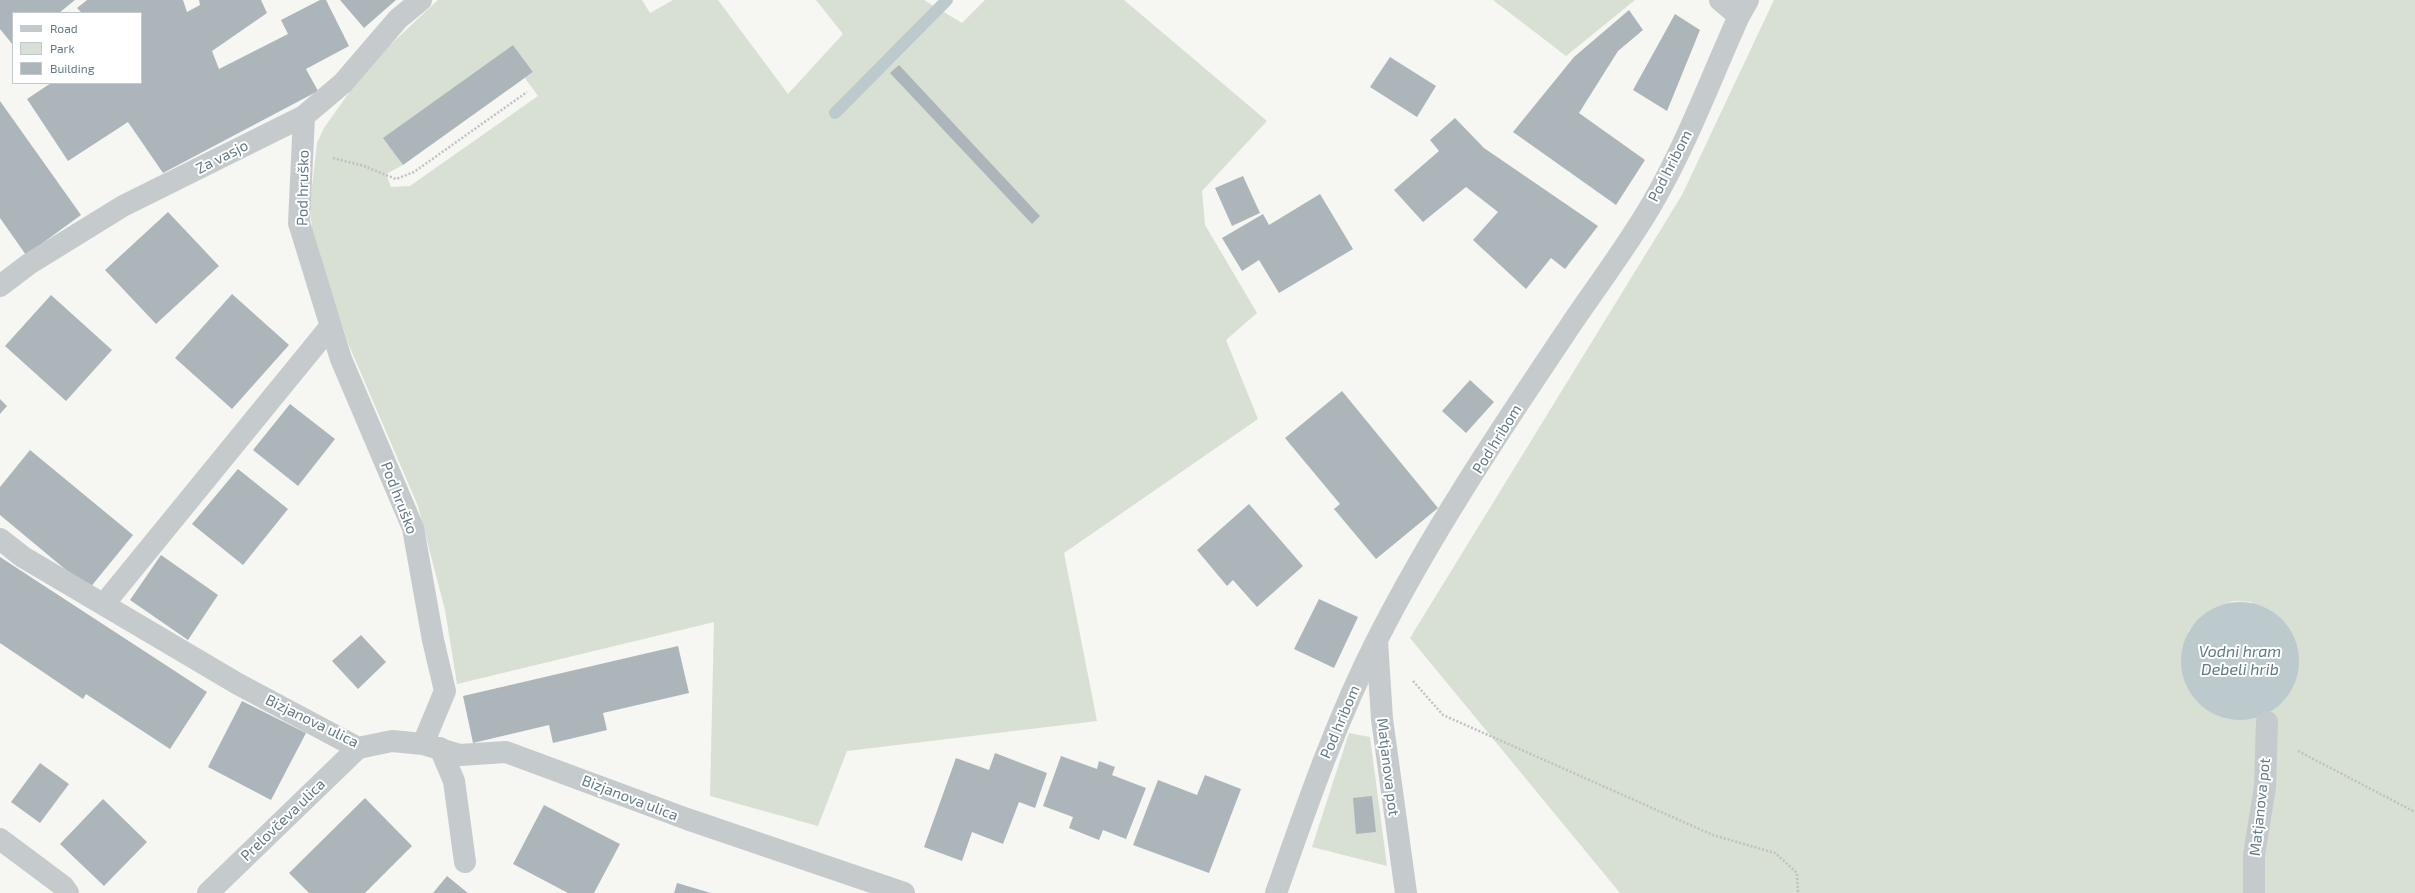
<!DOCTYPE html>
<html>
<head>
<meta charset="utf-8">
<style>
  body { margin:0 }
  #map { position:relative; width:2415px; height:893px; overflow:hidden; background:#f6f6f2; font-family:"Exo 2",sans-serif }
  canvas { display:block }
  .legend { position:absolute; left:12px; top:12px; width:130px; height:72px; box-sizing:border-box; background:#fff; border:1px solid #c1c9cf; margin:0; padding:5px 7px; list-style:none; font-size:12px; color:#637986 }
  .legend li { display:flex; align-items:center; gap:8px; height:20px }
  .legend b { width:20px; border:1px solid #c1c9cf }
</style>
</head>
<body>
<div id="map">
<canvas width="2415" height="893"></canvas>
<ul class="legend">
<li><b style="height:5px;background:#c5cacc"></b>Road</li>
<li><b style="height:11px;background:#d8dfd3"></b>Park</li>
<li><b style="height:11px;background:#acb6ba"></b>Building</li>
</ul>
</div>
<script>
const ctx = document.querySelector('canvas').getContext('2d');
ctx.lineJoin = 'round';
function fill(path, color) { ctx.fillStyle = color; ctx.fill(path, 'evenodd'); }
function strokePath(path, color, width, dash) { ctx.strokeStyle = color; ctx.lineWidth = width; ctx.lineCap = dash ? 'butt' : 'round'; ctx.setLineDash(dash || []); ctx.stroke(path); }
function label(font, color, halo, rows, align = 'center') {
  ctx.font = font + ' "Exo 2",sans-serif'; ctx.lineWidth = 4; ctx.setLineDash([]); ctx.textBaseline = 'middle'; ctx.strokeStyle = halo; ctx.fillStyle = color; for (const [text, x, y, turn = 0] of rows) {
    ctx.save(); ctx.translate(x, y); ctx.rotate((+turn || 0) * Math.PI / 180); ctx.textAlign = isNaN(turn) ? turn : align; if (halo) ctx.strokeText(text, 0, 0); ctx.fillText(text, 0, 0); ctx.restore();
  }
}
fill(new Path2D(`
  M 438,0 L 642,0 L 650,13 L 673,0 L 718,0 L 788,94 L 843,34 L 816,0 L 924,0 L 962,23 L 985,0 L 1124,0 L 1267,121 L 1202,191 L 1205,225 L 1257,313 L 1226,340 L 1258,419 L 1064,553 L 1097,721 L 847,751 L 818,826 L 710,796 L 714,622 L 457,684 L 445,610 L 418,506 L 348,343 L 312,232 L 310,205 L 317,143 L 324,128 L 351,90 L 388,47 ZM 513,45 L 533,72 L 525,78 L 538,96 L 410,186 L 391,187 L 386,174 L 403,165 L 384,138 Z
  M 1493,0 L 1635,0 L 1566,56 Z
  M 1774,0 L 2415,0 L 2415,893 L 1620,893 L 1410,638 L 1682,195 ZM 2234,601 L 2253,602 L 2187,633 C 2201,615 2212,607 2234,601 Z
  M 1349,733 L 1370,737 L 1387,866 L 1312,847 Z`), '#d8dfd3');
fill(new Path2D(`
  M2181 661a59 59 0 1 1 118 0a59 59 0 1 1-118 0Z`), '#bccace');
strokePath(new Path2D(`
  M 835,113 L 947,0`), '#bccace', 12);
fill(new Path2D(`
  M 0,0 L 75,0 L 59,13 L 13,13 L 13,45 L 0,29 Z
  M 87,0 L 183,0 L 187,12 L 200,5 L 199,0 L 261,0 L 267,13 L 212,51 L 219,69 L 288,34 L 281,20 L 320,0 L 326,0 L 349,46 L 306,69 L 318,91 L 163,173 L 128,122 L 68,161 L 27,99 L 51,83 L 141,83 L 141,13 L 82,13 L 77,8 Z
  M 340,0 L 396,0 L 364,28 Z
  M 1629,10 L 1643,30 L 1618,51 L 1579,113 L 1645,160 L 1616,205 L 1513,132 L 1574,57 Z
  M 1675,14 L 1700,30 L 1667,111 L 1633,90 Z
  M 513,45 L 533,72 L 403,165 L 383,138 Z
  M 1390,57 L 1436,86 L 1417,117 L 1370,87 Z
  M 899,65 L 1040,216 L 1032,224 L 890,73 Z
  M 0,101 L 81,215 L 26,255 L 0,218 Z
  M 1455,118 L 1484,148 L 1598,226 L 1565,269 L 1551,258 L 1526,289 L 1473,240 L 1498,212 L 1466,187 L 1423,222 L 1394,190 L 1439,151 L 1430,140 Z
  M 1243,176 L 1260,213 L 1232,226 L 1215,188 Z
  M 1320,194 L 1353,249 L 1279,293 L 1259,260 L 1242,271 L 1222,238 L 1263,214 L 1269,225 Z
  M 168,212 L 219,266 L 156,324 L 105,270 Z
  M 232,294 L 289,345 L 232,409 L 175,358 Z
  M 51,295 L 112,350 L 66,401 L 5,346 Z
  M 1470,380 L 1494,402 L 1466,433 L 1442,411 Z
  M 1342,391 L 1438,508 L 1376,559 L 1334,509 L 1340,504 L 1285,438 Z
  M 0,399 L 7,406 L 0,414 Z
  M 290,404 L 335,439 L 298,486 L 253,450 Z
  M 30,450 L 133,535 L 89,589 L 0,515 L 0,487 Z
  M 238,469 L 288,509 L 243,565 L 192,524 Z
  M 1249,504 L 1303,566 L 1257,607 L 1233,580 L 1227,586 L 1197,550 Z
  M 161,555 L 218,595 L 188,640 L 130,600 Z
  M 0,557 L 207,692 L 170,749 L 86,694 L 83,699 L 0,643 Z
  M 1319,599 L 1358,617 L 1334,668 L 1294,649 Z
  M 361,635 L 386,662 L 358,689 L 332,661 Z
  M 678,646 L 689,693 L 603,713 L 607,730 L 553,743 L 549,725 L 473,743 L 463,696 Z
  M 242,701 L 306,733 L 271,800 L 208,767 Z
  M 995,753 L 1047,773 L 1035,808 L 1019,802 L 1003,844 L 972,832 L 962,861 L 924,847 L 956,758 L 989,770 Z
  M 1061,756 L 1097,769 L 1099,761 L 1115,767 L 1112,775 L 1146,788 L 1126,839 L 1103,830 L 1099,840 L 1069,828 L 1073,817 L 1043,806 Z
  M 40,763 L 69,784 L 40,823 L 11,802 Z
  M 1205,775 L 1241,789 L 1209,873 L 1133,845 L 1158,780 L 1197,795 Z
  M 1372,796 L 1376,832 L 1356,834 L 1353,798 Z
  M 365,798 L 412,846 L 365,893 L 309,893 L 289,873 Z
  M 103,799 L 147,842 L 104,886 L 60,844 Z
  M 544,805 L 620,844 L 594,893 L 568,893 L 513,864 Z
  M 447,876 L 468,893 L 433,893 Z
  M 677,883 L 711,893 L 674,893 Z`), '#acb6ba');
strokePath(new Path2D(`
  M 333,158 L 364,166 L 396,179 L 414,172 L 527,92
  M 1413,681 L 1443,715 L 1713,835 L 1775,853 L 1797,873 L 1798,893
  M 2298,751 L 2415,812`), '#bfc1c3', 2.5, [2, 2]);
strokePath(new Path2D(`
  M 440,748 L 454,781 L 465,862
  M 2254,893 L 2254,855 L 2265,787 L 2267,722`), '#c5cacc', 22);
strokePath(new Path2D(`
  M 1720,0 L 1739,16
  M 304,116 L 299,223 L 341,359 L 413,528 L 433,640 L 445,691 L 423,744
  M 0,286 L 29,264 L 123,206 L 304,116 L 343,83 L 398,19 L 421,0
  M 0,539 L 23,557 L 238,684 L 358,748 L 392,741 L 423,744 L 460,755 L 506,752 L 687,819 L 904,893
  M 104,604 L 330,327
  M 1377,641 L 1382,719 L 1406,893
  M 0,839 L 63,886 L 68,893
  M 208,893 L 358,748
  M 1276,893 C 1306,808 1335,723 1376,642 C 1432,531 1503,426 1572,323 C 1599,283 1629,244 1653,202 C 1687,143 1711,78 1739,16 L 1748,0`), '#c5cacc', 22);
label('15px', '#637986', '#fff', [
  ["Za vasjo",222,157,-27],
  ["Pod hribom",1670,166,-63],
  ["Pod hruško",303,188,-89],
  ["Pod hribom",1497,439,-58],
  ["Pod hruško",399,498,69],
  ["Bizjanova ulica",312,721,26],
  ["Pod hribom",1340,722,-67],
  ["Matjanova pot",1388,767,83],
  ["Bizjanova ulica",630,798,21],
  ["Matjanova pot",2260,807,-84],
  ["Prelovčeva ulica",283,820,-44]
]);
label('italic 16px', '#5f7b83', '#fff', [
  ["Vodni hram",2240,652],
  ["Debeli hrib",2240,670]
]);
</script>
</body>
</html>
